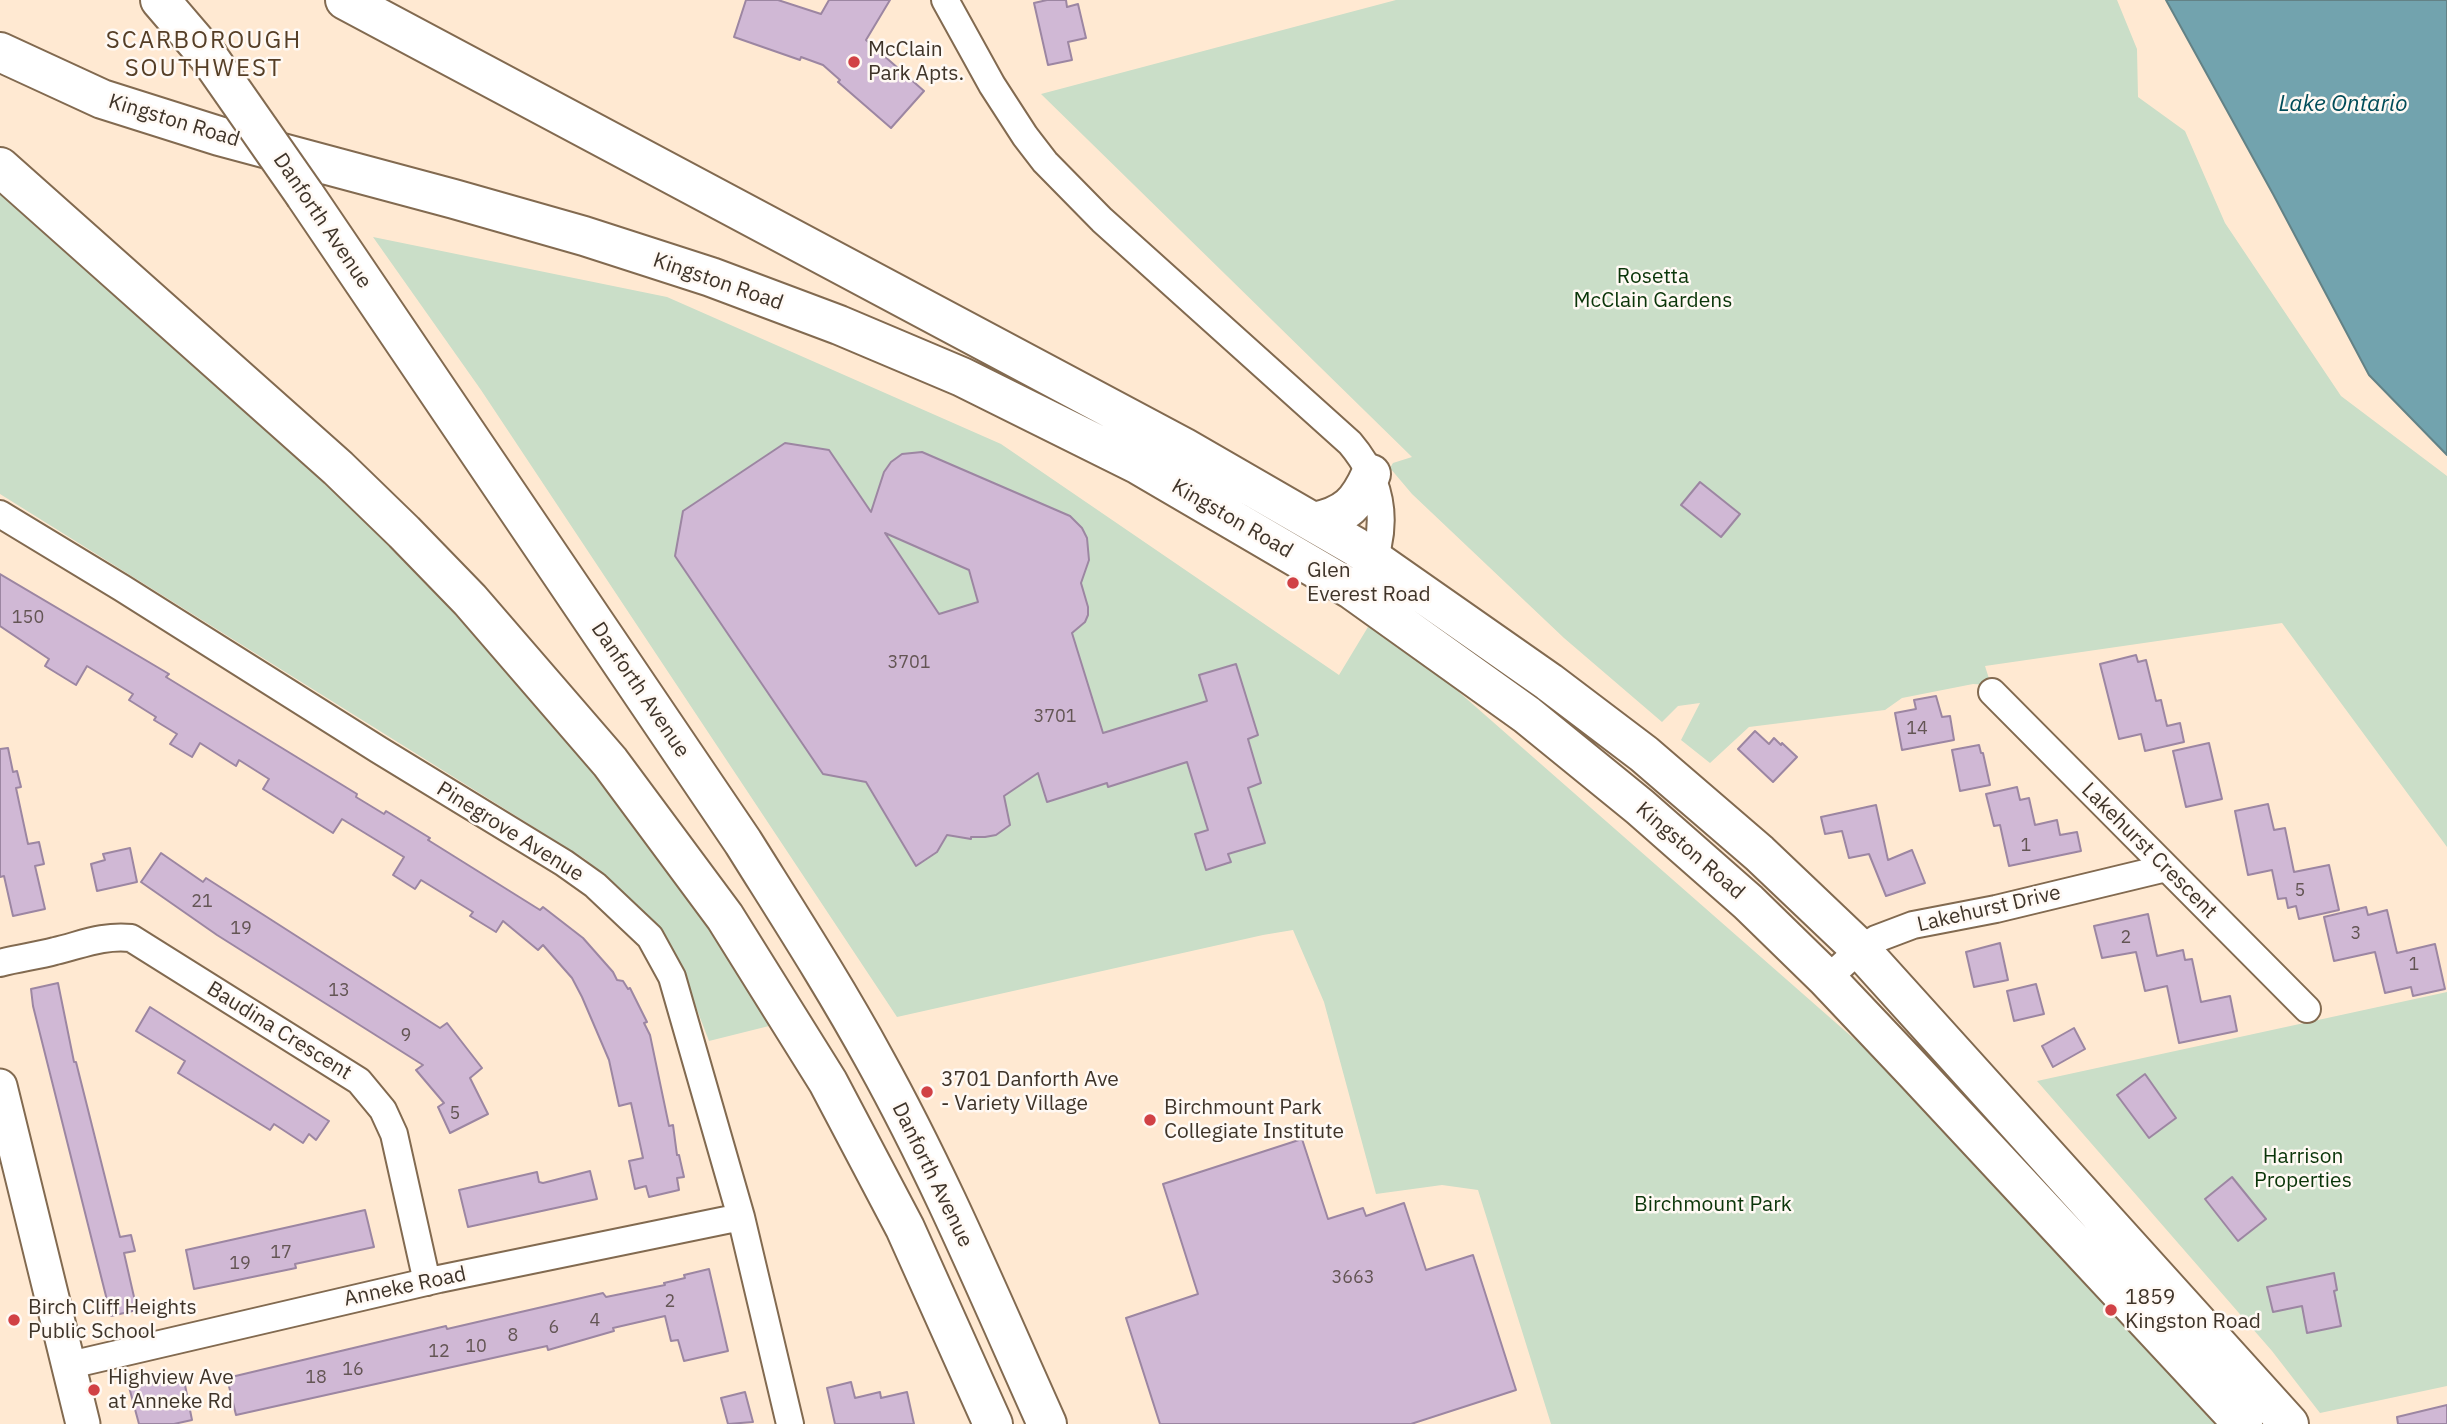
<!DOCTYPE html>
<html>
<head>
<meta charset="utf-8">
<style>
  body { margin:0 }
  canvas { display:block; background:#ffe9d2 }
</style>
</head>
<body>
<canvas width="2447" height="1424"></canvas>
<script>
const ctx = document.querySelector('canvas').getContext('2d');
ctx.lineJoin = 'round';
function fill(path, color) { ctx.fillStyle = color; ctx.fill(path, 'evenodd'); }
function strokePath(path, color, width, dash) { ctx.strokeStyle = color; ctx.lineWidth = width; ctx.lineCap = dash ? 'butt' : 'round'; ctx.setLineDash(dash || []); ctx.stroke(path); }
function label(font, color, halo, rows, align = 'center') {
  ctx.font = font + ' "IBM Plex Sans",sans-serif'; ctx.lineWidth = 5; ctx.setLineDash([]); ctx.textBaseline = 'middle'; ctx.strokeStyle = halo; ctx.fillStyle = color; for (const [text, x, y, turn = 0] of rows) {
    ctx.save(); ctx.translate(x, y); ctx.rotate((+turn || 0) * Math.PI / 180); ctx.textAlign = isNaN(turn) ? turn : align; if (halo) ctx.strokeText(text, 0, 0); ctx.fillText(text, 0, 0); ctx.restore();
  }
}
fill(new Path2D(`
  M 1396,0 L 2117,0 L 2137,49 L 2138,97 L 2185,131 L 2225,223 L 2341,396 L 2447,476 L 2447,847 L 2282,623 L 1985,666 L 1991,685 L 1973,684 L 1902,698 L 1885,710 L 1749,727 L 1710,763 L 1681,740 L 1700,703 L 1678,706 L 1662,722 L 1564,638 L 1412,494 L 1390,468 L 1393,463 L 1412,457 L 1041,94 Z
  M 0,187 L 415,563 L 613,787 L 777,1024 L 709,1041 L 684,976 L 650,919 L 585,859 L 0,494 Z
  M 373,237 L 667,297 L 1001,444 L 1339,675 L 1371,622 L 1403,643 L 1868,1051 L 2215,1424 L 1551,1424 L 1478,1190 L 1442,1185 L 1376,1194 L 1324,1002 L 1293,930 L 1263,935 L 897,1017 L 481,390 Z
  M 2447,992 L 2447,1386 L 2320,1413 L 2272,1351 L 2037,1081 Z`), '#cadec8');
const water = new Path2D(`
  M 2166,0 L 2447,0 L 2447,455 L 2369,375 L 2273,194 Z`);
fill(water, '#72a3ae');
strokePath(water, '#638286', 2);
const building = new Path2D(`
  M 746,0 L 778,0 L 821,14 L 829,0 L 890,0 L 866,40 L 924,91 L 891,128 L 838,82 L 840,80 L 823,65 L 801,57 L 800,60 L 734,37 Z
  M 1047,0 L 1066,0 L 1067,7 L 1078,4 L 1086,38 L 1068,42 L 1072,60 L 1048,65 L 1034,3 Z
  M 785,443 L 829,450 L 871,512 L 884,472 L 891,462 L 902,454 L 922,452 L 1070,516 L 1082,528 L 1087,538 L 1089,560 L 1081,583 L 1088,607 L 1088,615 L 1085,622 L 1072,633 L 1103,733 L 1207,701 L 1199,675 L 1236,664 L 1258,735 L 1248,739 L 1261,783 L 1248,788 L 1265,843 L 1228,854 L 1231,862 L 1206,870 L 1195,834 L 1208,830 L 1187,762 L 1108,787 L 1107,783 L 1047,802 L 1038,773 L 1004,796 L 1010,825 L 996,835 L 985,837 L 971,837 L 971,839 L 947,835 L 937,852 L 916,866 L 866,782 L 823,774 L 675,556 L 683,511 ZM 885,533 L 969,570 L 978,602 L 939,614 Z
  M 1700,482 L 1740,514 L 1721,537 L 1681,505 Z
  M 0,574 L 169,674 L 166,677 L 357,794 L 356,797 L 384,814 L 386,811 L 430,838 L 428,840 L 540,910 L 543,907 L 583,938 L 613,972 L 617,980 L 623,981 L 628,989 L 630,988 L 647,1022 L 644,1023 L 650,1035 L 669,1126 L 673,1125 L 677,1155 L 679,1155 L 684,1177 L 677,1178 L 679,1190 L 649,1197 L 646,1186 L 635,1189 L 629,1161 L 643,1158 L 631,1103 L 619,1106 L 609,1060 L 582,997 L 572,978 L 543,945 L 538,950 L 503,921 L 496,932 L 470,916 L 473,912 L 421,880 L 415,889 L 393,875 L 404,857 L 342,819 L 333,833 L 263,789 L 269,779 L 239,760 L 236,766 L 200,743 L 192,757 L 170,744 L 177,734 L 154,720 L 156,717 L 129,700 L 133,694 L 87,666 L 76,685 L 45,666 L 49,659 L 0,626 Z
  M 2136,655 L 2138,662 L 2146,660 L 2156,701 L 2161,700 L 2167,726 L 2180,723 L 2184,742 L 2145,751 L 2141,734 L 2119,739 L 2100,664 Z
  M 1936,696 L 1942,717 L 1950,716 L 1954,740 L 1902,750 L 1895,713 L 1916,709 L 1914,700 Z
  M 1755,731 L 1769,744 L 1774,738 L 1781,745 L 1782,743 L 1797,757 L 1773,782 L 1738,749 Z
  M 2209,743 L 2222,799 L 2186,807 L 2173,751 Z
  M 1979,745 L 1981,753 L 1983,753 L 1990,785 L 1960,791 L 1952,750 Z
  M 8,748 L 13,772 L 17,771 L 21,787 L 16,788 L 28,844 L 39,842 L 44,864 L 35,866 L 45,909 L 13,916 L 4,876 L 0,877 L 0,749 Z
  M 2017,787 L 2020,800 L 2029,798 L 2035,825 L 2057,820 L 2060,835 L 2077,832 L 2081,851 L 2009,866 L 2000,825 L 1994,826 L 1986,794 Z
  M 2268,804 L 2274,830 L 2285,828 L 2294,872 L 2329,865 L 2339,910 L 2299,919 L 2296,906 L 2288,908 L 2286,898 L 2278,899 L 2272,870 L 2248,875 L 2235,811 Z
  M 1876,805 L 1888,860 L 1912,850 L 1925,883 L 1886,896 L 1869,854 L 1849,858 L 1842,831 L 1825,834 L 1821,817 Z
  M 130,848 L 137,882 L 97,891 L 91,864 L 105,860 L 103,854 Z
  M 161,853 L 203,882 L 206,878 L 440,1028 L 447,1023 L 482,1068 L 470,1078 L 488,1114 L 450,1133 L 438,1107 L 444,1103 L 416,1070 L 423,1065 L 217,935 L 141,882 Z
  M 2366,907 L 2368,915 L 2387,910 L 2397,953 L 2435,944 L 2445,989 L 2413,996 L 2411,987 L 2385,993 L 2375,952 L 2334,961 L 2324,917 Z
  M 2148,914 L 2157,956 L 2183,950 L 2185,960 L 2192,959 L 2201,1002 L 2230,996 L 2237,1031 L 2179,1043 L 2167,986 L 2145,991 L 2136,952 L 2102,958 L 2094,926 Z
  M 2000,943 L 2008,980 L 1974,987 L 1966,952 Z
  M 58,983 L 74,1062 L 76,1062 L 120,1237 L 131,1235 L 135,1251 L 124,1253 L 137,1310 L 111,1316 L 33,1006 L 31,989 Z
  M 2036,984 L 2044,1014 L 2014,1021 L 2007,991 Z
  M 150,1007 L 329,1121 L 316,1140 L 309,1134 L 303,1143 L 274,1124 L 270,1130 L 178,1073 L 185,1061 L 136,1031 Z
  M 2074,1028 L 2085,1049 L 2053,1067 L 2042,1046 Z
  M 2145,1074 L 2176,1118 L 2149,1138 L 2117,1095 Z
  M 1302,1139 L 1328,1219 L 1363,1208 L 1366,1216 L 1404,1203 L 1426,1270 L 1473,1255 L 1516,1390 L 1411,1424 L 1160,1424 L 1126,1318 L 1198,1294 L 1163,1184 Z
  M 590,1171 L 597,1199 L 468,1227 L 459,1190 L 537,1172 L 539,1182 L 543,1183 Z
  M 2232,1177 L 2266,1219 L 2238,1241 L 2205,1199 Z
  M 365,1210 L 374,1247 L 295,1264 L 296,1268 L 194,1289 L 186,1250 Z
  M 709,1269 L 728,1351 L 684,1361 L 678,1340 L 671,1341 L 665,1316 L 613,1328 L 614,1331 L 548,1350 L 547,1346 L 236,1415 L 227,1378 L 446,1326 L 447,1329 L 603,1293 L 606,1297 L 665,1285 L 664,1283 L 685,1278 L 684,1275 Z
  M 2334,1273 L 2337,1290 L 2334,1291 L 2341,1326 L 2307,1333 L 2302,1306 L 2273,1312 L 2267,1287 Z
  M 183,1375 L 192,1420 L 174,1424 L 139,1424 L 129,1387 Z
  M 851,1382 L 855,1398 L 880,1392 L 881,1398 L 907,1392 L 914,1424 L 835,1424 L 827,1388 Z
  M 745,1392 L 753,1422 L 728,1424 L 721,1398 Z
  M 2447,1405 L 2447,1424 L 2398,1424 L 2397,1417 Z`);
fill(building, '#d0b8d5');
strokePath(building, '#9c86a2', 2);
const minor = new Path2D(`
  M 945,0 L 992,85 L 1025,136 L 1045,162 L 1102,220 L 1350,443 C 1384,483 1389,526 1369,574
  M 0,514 L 122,588 L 379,750 L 564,863 L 595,885 L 650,937 L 672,977 L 741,1217 L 790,1424
  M 1992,692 L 2307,1009
  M 0,963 C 18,958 37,956 55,951 C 81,945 103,935 131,938 L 359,1081 L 383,1110 L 394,1134 L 427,1282
  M 1827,979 L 1860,949 L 1876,939 L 1913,925 L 1996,909 L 2166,868
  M 70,1365 L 439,1279 L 741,1217`);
const tertiary = new Path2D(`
  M 0,1086 L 83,1424`);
const primary = new Path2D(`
  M 160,0 L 208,56
  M 345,0 L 1183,447 L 1356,547 L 1549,682 L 1644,754 L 1759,853 L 1860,949 L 2289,1424
  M 0,52 L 102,99 L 219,136 L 454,199 L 584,236 L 711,277 L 839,325 L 962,377 L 1139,465 L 1351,589 L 1527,715 L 1640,807 L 1748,902 L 1827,979 L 1915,1072 L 2243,1424
  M 0,167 L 338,468 L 404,532 L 470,600 L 610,762 L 725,917 L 828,1082 L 905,1228 L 993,1424
  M 305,195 L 743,842 C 788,914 834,985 875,1060 C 940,1177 992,1302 1047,1424
  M 1314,522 C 1347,515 1358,503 1371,474`);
strokePath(minor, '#826a50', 30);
strokePath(tertiary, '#826a50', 37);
strokePath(primary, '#826a50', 42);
strokePath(minor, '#fff', 26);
strokePath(tertiary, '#fff', 33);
strokePath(primary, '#fff', 38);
const primaryBridge = new Path2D(`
  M 208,56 L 305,195`);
strokePath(primaryBridge, '#826a50', 42, []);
strokePath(primaryBridge, '#fff', 38);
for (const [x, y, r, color] of [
  [854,62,7,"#d14145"],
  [1293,583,7,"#d14145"],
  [927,1092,7,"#d14145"],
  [1150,1120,7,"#d14145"],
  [2111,1310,7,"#d14145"],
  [14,1320,7,"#d14145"],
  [94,1390,7,"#d14145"]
]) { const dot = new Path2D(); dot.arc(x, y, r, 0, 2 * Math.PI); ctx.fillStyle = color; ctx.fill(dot); strokePath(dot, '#fff9f4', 2.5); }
label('18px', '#635554', null, [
  ["150",28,618],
  ["3701",909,663],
  ["3701",1055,717],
  ["14",1917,729],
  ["1",2026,846],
  ["5",2300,891],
  ["21",202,902],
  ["19",241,929],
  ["3",2356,934],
  ["2",2126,938],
  ["1",2414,965],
  ["13",339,991],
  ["9",406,1036],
  ["5",455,1114],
  ["17",281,1253],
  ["19",240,1264],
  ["3663",1353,1278],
  ["2",670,1302],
  ["4",595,1321],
  ["6",554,1328],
  ["8",513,1336],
  ["10",476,1347],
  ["12",439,1352],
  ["16",353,1370],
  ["18",316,1378]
]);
label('21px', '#3f3429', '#fff9f4', [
  ["McClain",868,50],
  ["Park Apts.",868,74],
  ["Glen",1307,571],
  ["Everest Road",1307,595],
  ["3701 Danforth Ave",941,1080],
  ["- Variety Village",941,1104],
  ["Birchmount Park",1164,1108],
  ["Collegiate Institute",1164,1132],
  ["1859",2125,1298],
  ["Kingston Road",2125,1322],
  ["Birch Cliff Heights",28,1308],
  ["Public School",28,1332],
  ["Highview Ave",108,1378],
  ["at Anneke Rd",108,1402]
], 'left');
label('21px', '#3f3429', '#fff9f4', [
  ["Kingston Road",174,121,17],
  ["Danforth Avenue",322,221,56],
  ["Kingston Road",718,282,19],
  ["Kingston Road",1232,519,30],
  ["Danforth Avenue",640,690,56],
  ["Pinegrove Avenue",510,832,32],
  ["Kingston Road",1690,851,41],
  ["Lakehurst Crescent",2149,851,45],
  ["Lakehurst Drive",1989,909,-13],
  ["Baudina Crescent",279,1031,32],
  ["Danforth Avenue",932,1175,64],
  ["Anneke Road",405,1287,-12]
]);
label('21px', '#0a3509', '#fff9f4', [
  ["Rosetta",1653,277],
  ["McClain Gardens",1653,301],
  ["Harrison",2303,1157],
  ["Properties",2303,1181],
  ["Birchmount Park",1713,1205]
]);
label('italic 23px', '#004c59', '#fff9f4', [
  ["Lake Ontario",2343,104]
]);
ctx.letterSpacing = '2px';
label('24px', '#553e26', '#fff9f4', [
  ["SCARBOROUGH",204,41],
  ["SOUTHWEST",204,69]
]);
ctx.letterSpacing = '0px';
</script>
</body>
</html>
